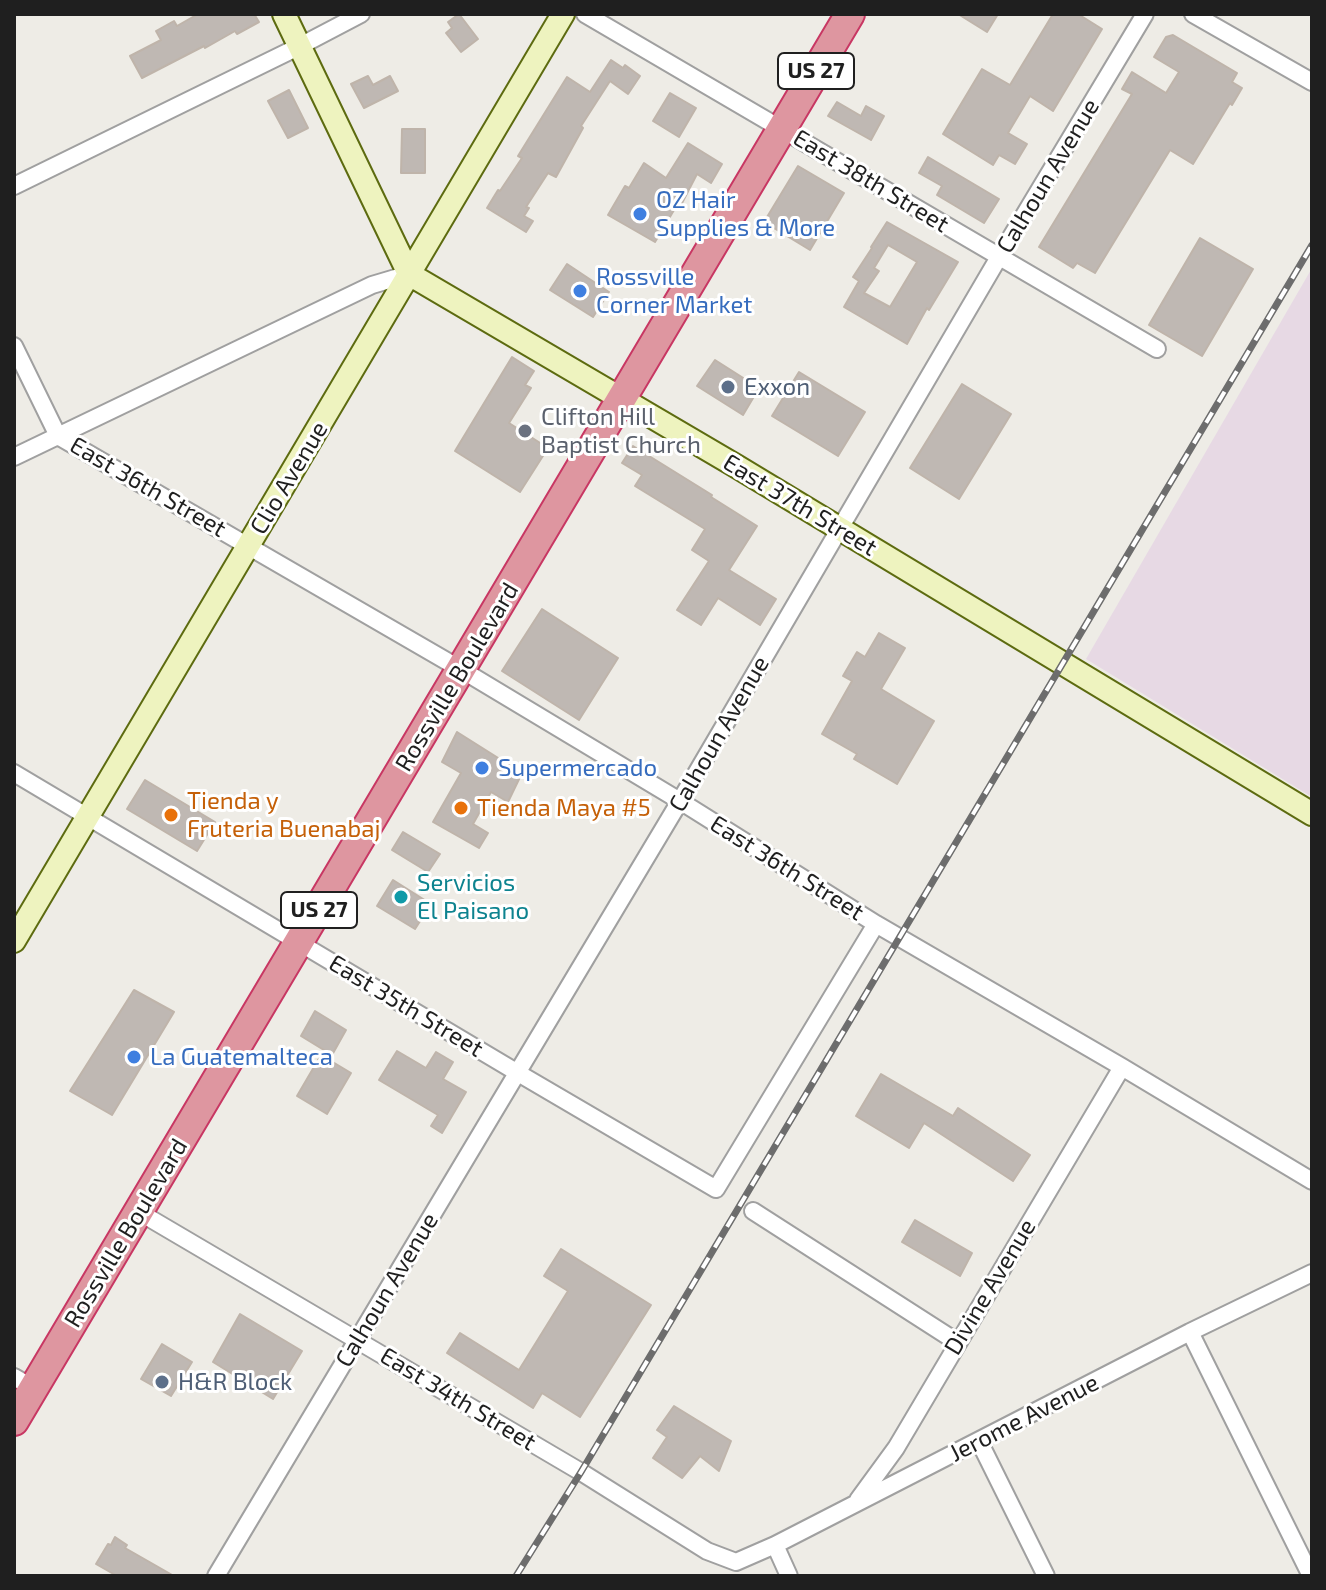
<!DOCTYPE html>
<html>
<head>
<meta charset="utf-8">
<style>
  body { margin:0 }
  #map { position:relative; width:1326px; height:1590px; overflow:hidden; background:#eeece6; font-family:"Exo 2",sans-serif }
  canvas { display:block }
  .frame { position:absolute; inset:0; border:16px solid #1f1f1f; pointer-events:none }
</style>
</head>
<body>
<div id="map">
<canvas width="1326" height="1590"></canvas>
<div class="frame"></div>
</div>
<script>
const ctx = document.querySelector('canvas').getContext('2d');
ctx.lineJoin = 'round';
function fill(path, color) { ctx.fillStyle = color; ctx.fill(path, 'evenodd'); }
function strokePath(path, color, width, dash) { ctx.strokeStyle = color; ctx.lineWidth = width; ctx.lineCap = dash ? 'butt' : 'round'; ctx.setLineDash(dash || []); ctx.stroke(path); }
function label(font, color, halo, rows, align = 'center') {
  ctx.font = font + ' "Exo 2",sans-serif'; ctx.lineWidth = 6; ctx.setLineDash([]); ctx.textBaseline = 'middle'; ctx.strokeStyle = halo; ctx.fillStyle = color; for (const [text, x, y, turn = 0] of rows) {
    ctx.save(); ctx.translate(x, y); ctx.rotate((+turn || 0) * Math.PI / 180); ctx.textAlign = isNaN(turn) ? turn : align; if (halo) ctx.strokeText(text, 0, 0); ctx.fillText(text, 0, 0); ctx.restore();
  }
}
fill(new Path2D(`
  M 1312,268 L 1312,797 L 1086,659 Z`), '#e7d9e4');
const building = new Path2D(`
  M 198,14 L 254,14 L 259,22 L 237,34 L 235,31 L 205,48 L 204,46 L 142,78 L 130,56 L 161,40 L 156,31 L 174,21 L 177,26 Z
  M 459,14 L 478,39 L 461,52 L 446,33 L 452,28 L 448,22 Z
  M 958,14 L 998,14 L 987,32 Z
  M 1053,14 L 1078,14 L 1102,29 L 1053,111 L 1030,96 L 1008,133 L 1027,144 L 1015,164 L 999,155 L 993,165 L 943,134 L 982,69 L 1010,85 Z
  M 1173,35 L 1237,73 L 1232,82 L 1242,88 L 1232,105 L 1230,103 L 1193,164 L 1170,150 L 1095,273 L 1077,263 L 1073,268 L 1039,247 L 1132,94 L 1122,89 L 1132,72 L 1166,93 L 1179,72 L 1154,57 L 1166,37 Z
  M 611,60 L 623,68 L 625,65 L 640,76 L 628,94 L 610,81 L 581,126 L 583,128 L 556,177 L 548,173 L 526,207 L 529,208 L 524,216 L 533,221 L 526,232 L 487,208 L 498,190 L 500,191 L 522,158 L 518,156 L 567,77 L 590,92 Z
  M 368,76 L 373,85 L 390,76 L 398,91 L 364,108 L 351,84 Z
  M 289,90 L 308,128 L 288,138 L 268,101 Z
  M 670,93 L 696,108 L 679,137 L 653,121 Z
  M 837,102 L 861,116 L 866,106 L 884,116 L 871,140 L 828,116 Z
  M 402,129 L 425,129 L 425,173 L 401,173 Z
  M 688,143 L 722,164 L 711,183 L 697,174 L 680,207 L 677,205 L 655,242 L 608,215 L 625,186 L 629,188 L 644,163 L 666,178 Z
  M 928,157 L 999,199 L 984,223 L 937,195 L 942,186 L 919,173 Z
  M 798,166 L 844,193 L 810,250 L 764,222 Z
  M 887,222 L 958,262 L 929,310 L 927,308 L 907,344 L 844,307 L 859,281 L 853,277 L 872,248 L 871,247 ZM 888,245 L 917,262 L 890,307 L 864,293 L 879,271 L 874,268 Z
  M 1200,238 L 1253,269 L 1202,356 L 1149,325 Z
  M 567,264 L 609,292 L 593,317 L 550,290 Z
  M 512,357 L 534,371 L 525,385 L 531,388 L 509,423 L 548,448 L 520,492 L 455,451 Z
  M 715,360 L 759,388 L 743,415 L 697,386 Z
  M 799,372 L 865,412 L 838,456 L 772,416 Z
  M 962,384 L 1011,414 L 959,499 L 910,468 Z
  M 633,446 L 712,495 L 711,497 L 757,526 L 729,570 L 776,599 L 760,625 L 718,598 L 701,625 L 677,610 L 709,561 L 692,550 L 705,529 L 635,486 L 642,475 L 622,463 Z
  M 542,609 L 618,658 L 579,720 L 502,671 Z
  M 879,633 L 905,648 L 881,689 L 934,721 L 897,784 L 854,759 L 857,754 L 822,734 L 852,681 L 843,676 L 857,652 L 865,657 Z
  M 457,732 L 522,773 L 508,802 L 491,792 L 473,824 L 488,833 L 479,848 L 433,822 L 461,773 L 442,762 Z
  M 145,780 L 215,822 L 197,851 L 127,809 Z
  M 403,832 L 440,854 L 428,872 L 392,850 Z
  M 393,880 L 431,904 L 415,929 L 377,906 Z
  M 134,990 L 174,1012 L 112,1115 L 70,1091 Z
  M 315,1011 L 346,1030 L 332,1055 L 301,1036 Z
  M 397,1051 L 426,1068 L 436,1052 L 453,1062 L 443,1079 L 466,1092 L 442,1133 L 431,1126 L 438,1115 L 379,1080 Z
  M 321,1055 L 351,1073 L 327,1114 L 297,1096 Z
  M 881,1074 L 953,1116 L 958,1108 L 1030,1155 L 1013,1181 L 924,1123 L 909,1148 L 856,1116 Z
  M 915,1220 L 972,1253 L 960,1276 L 902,1242 Z
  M 561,1249 L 651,1305 L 580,1417 L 542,1393 L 533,1408 L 447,1353 L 460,1333 L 519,1370 L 568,1291 L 544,1276 Z
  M 240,1314 L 302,1351 L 273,1399 L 213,1362 Z
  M 162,1344 L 192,1362 L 171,1396 L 141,1379 Z
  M 674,1406 L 731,1441 L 719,1471 L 700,1456 L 682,1478 L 653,1458 L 667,1437 L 657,1430 Z
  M 115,1537 L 127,1545 L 125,1548 L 174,1576 L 117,1576 L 96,1564 L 108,1544 L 111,1545 Z`);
fill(building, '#bfb8b3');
strokePath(building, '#bfb4aa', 2);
const street = new Path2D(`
  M 585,14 L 1157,349
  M 1193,14 L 1312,82
  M 14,186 L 300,46 L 361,14
  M 14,346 L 58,436 L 462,670 L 680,801 L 876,924 L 1122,1067 L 1312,1181
  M 14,457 L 372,285 L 409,274
  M 14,773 L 518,1073 L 716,1189 L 876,924
  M 753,1211 L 957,1342
  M 139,1212 L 581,1472 L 707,1551 L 736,1562 L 775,1545 L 1190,1332 L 1312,1273
  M 1190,1332 L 1311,1576
  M 14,1377 L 33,1388
  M 979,1441 L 1046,1576
  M 858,1500 L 896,1448 L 1122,1067
  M 775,1545 L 789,1576
  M 216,1576 L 680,801 L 999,257 L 1145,14`);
const secondary = new Path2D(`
  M 284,14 L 409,274 L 736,466 L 1312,814
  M 14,941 L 563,14`);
const highway = new Path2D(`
  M 14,1421 L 850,14`);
strokePath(street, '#a0a0a0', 20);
strokePath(secondary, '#5d6b10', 26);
strokePath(highway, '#c83763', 32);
strokePath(street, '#fff', 16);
strokePath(secondary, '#eef3bf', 22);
strokePath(highway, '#de96a0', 28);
const rail = new Path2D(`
  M 516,1576 L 581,1472 L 1312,245`);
strokePath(rail, '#6d6d6d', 7);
strokePath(rail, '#fff', 4, [12]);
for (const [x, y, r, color] of [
  [640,214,8,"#3f7fe0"],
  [580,291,8,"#3f7fe0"],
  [728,387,8,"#5c6f8a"],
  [525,431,8,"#6b7280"],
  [482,768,8,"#3f7fe0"],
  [461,808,8,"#e8710a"],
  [171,815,8,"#e8710a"],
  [401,897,8,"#0f9aa8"],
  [134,1057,8,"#3f7fe0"],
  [162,1382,8,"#5c6f8a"]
]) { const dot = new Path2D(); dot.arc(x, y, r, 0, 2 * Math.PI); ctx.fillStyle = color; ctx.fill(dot); strokePath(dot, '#fff', 3); }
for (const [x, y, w] of [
  [816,71,76],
  [319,910,76]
]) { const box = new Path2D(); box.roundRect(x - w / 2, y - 18, w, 36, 6); ctx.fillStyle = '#fff'; ctx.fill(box); strokePath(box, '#1f1f1f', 2); }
label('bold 22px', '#1f1f1f', null, [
  ["US 27",816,71],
  ["US 27",319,910]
]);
label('24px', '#1f1f1f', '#fff', [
  ["Calhoun Avenue",1048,176,-59],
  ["East 38th Street",871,181,31],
  ["Clio Avenue",289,478,-59],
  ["East 36th Street",148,487,30],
  ["East 37th Street",800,505,31],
  ["Rossville Boulevard",457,677,-59],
  ["Calhoun Avenue",719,734,-60],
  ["East 36th Street",787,868,32],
  ["East 35th Street",406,1006,31],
  ["Rossville Boulevard",126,1233,-59],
  ["Divine Avenue",990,1287,-59],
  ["Calhoun Avenue",387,1290,-59],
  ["East 34th Street",458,1399,31],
  ["Jerome Avenue",1024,1418,-27]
]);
label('24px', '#366cbe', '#fff', [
  ["OZ Hair",656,200],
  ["Supplies & More",656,228],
  ["Rossville",596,277],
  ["Corner Market",596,305],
  ["Supermercado",498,768],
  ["La Guatemalteca",150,1057]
], 'left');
label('24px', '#4e5e75', '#fff', [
  ["Exxon",744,387],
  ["H&R Block",178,1382]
], 'left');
label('24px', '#5b616d', '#fff', [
  ["Clifton Hill",541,417],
  ["Baptist Church",541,445]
], 'left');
label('24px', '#c56008', '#fff', [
  ["Tienda y",187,801],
  ["Fruteria Buenabaj",187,829],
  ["Tienda Maya #5",477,808]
], 'left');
label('24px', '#0d838f', '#fff', [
  ["Servicios",417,883],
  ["El Paisano",417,911]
], 'left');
</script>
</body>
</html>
